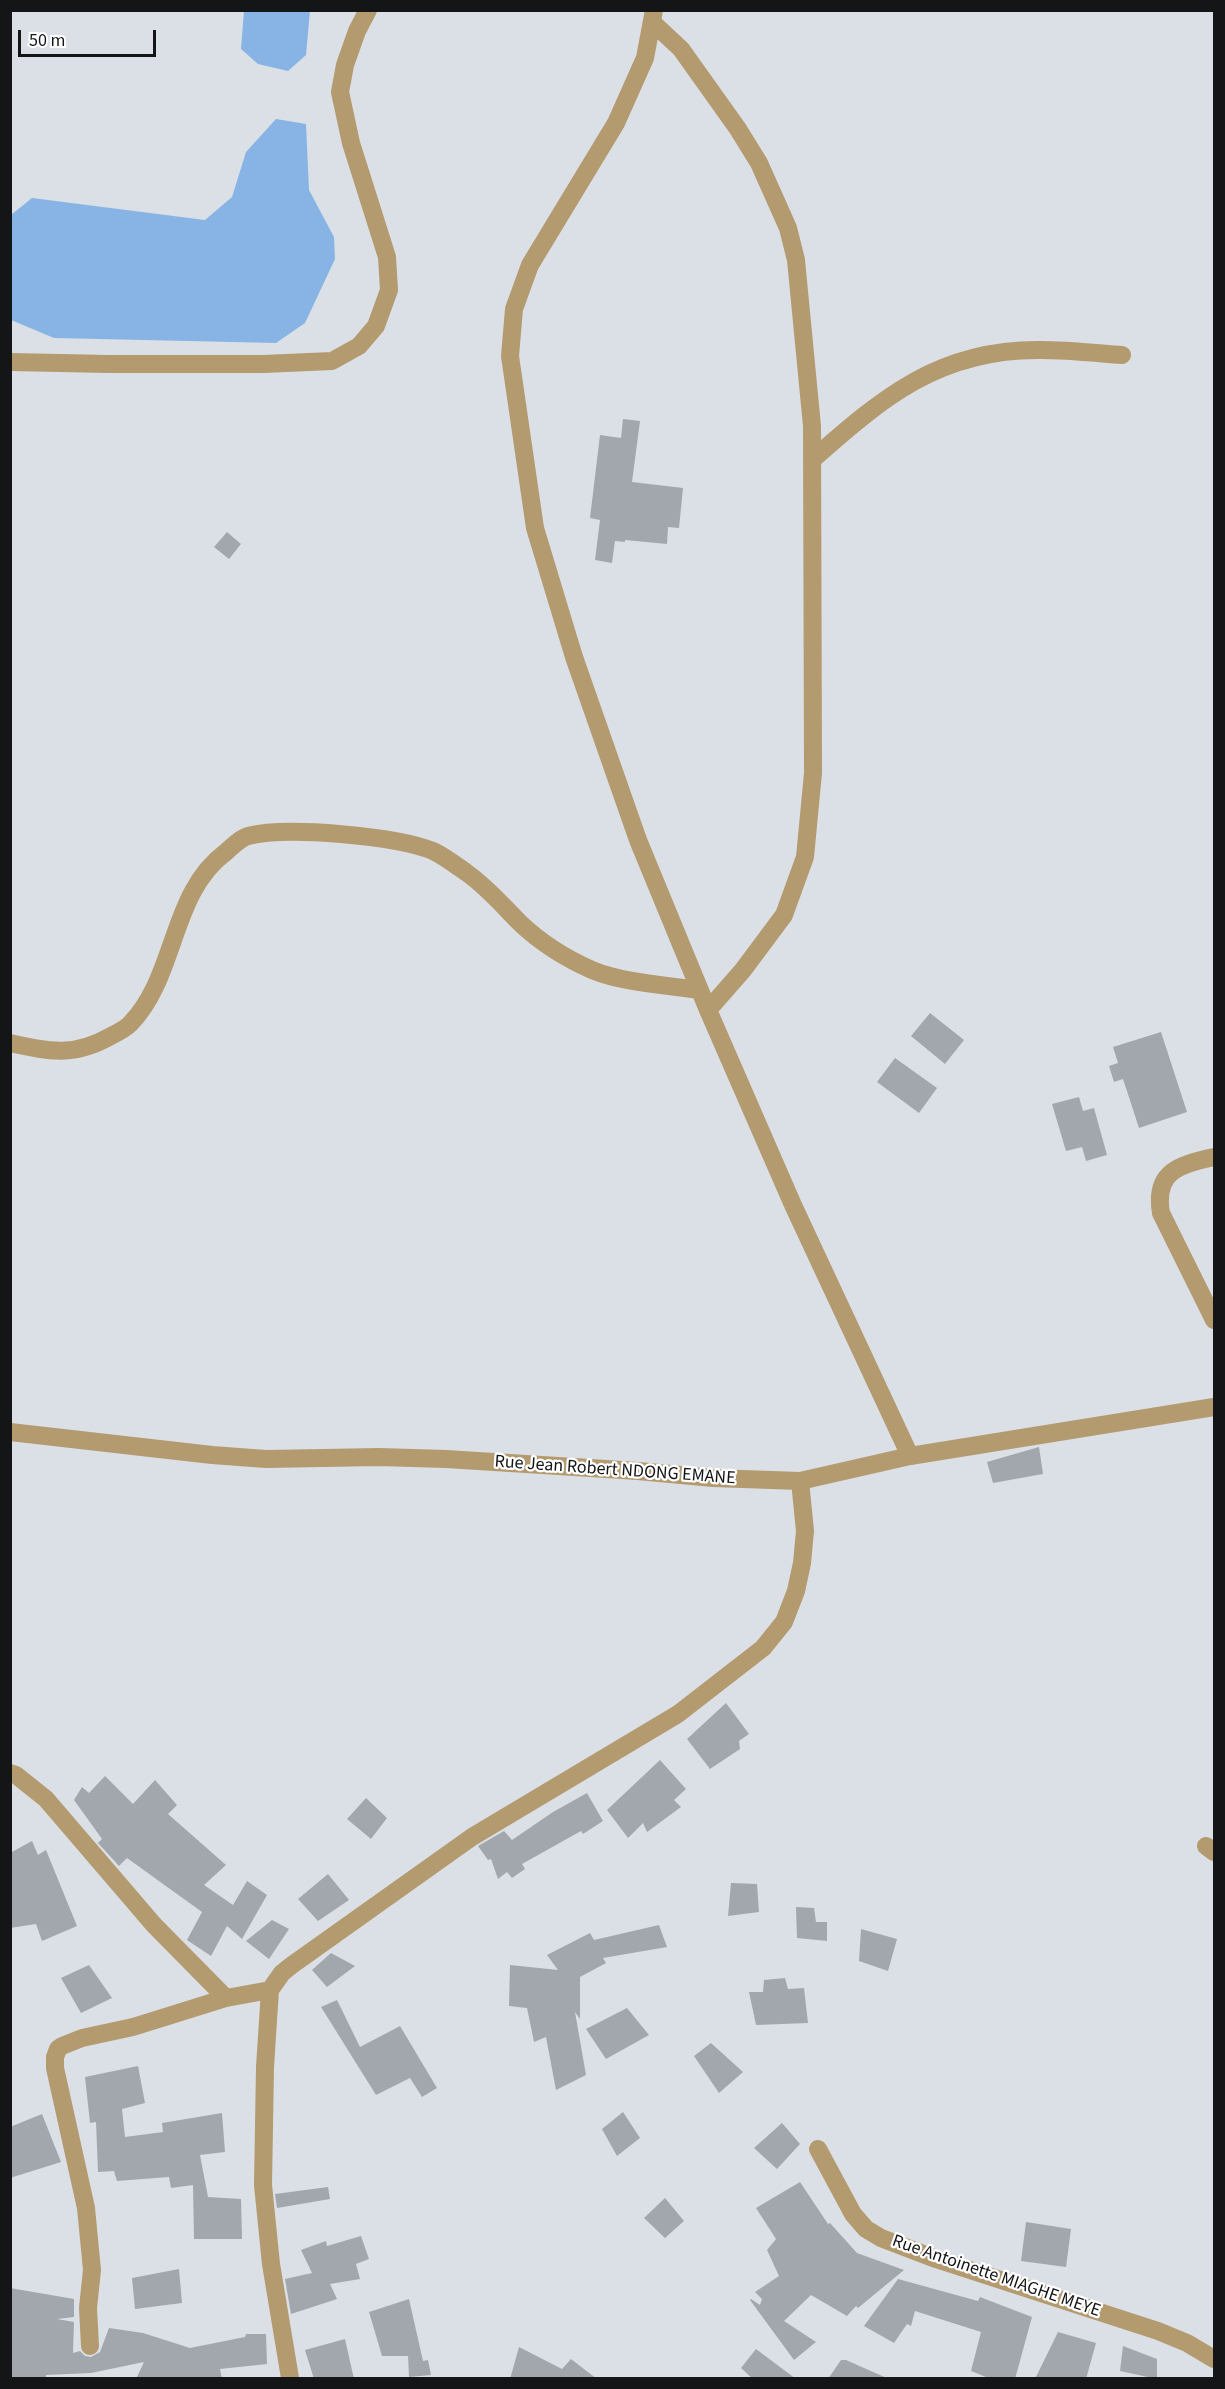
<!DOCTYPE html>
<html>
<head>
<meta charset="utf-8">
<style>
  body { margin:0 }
  #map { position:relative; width:1225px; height:2389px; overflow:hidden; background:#dbe0e6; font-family:"Source Sans 3",sans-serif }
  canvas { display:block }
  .frame { position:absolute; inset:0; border:12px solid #131517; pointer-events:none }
  .scale { position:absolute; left:18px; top:30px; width:138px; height:27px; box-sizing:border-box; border:3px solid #131517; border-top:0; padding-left:8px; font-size:18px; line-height:21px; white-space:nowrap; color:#131517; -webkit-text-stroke:4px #fff; paint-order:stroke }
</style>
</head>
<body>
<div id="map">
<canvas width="1225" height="2389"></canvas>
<div class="frame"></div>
<div class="scale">50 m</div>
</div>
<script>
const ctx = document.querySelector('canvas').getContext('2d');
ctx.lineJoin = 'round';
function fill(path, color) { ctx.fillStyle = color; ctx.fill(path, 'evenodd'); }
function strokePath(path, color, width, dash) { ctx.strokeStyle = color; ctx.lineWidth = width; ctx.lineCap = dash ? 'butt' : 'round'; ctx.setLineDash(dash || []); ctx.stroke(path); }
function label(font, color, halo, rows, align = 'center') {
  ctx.font = font + ' "Source Sans 3",sans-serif'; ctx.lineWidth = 4.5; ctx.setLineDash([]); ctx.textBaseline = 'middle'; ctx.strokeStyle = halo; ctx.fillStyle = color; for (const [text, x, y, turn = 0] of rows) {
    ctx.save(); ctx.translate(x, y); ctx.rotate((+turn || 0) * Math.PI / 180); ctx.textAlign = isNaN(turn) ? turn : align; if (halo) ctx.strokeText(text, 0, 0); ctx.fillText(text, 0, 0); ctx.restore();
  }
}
fill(new Path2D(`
  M 244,11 L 310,11 L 306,55 L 288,71 L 258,64 L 241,49 Z
  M 276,119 L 306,124 L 309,190 L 334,237 L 335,259 L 305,323 L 276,343 L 54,338 L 11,320 L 11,215 L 32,198 L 205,220 L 232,197 L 246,152 Z`), '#87b4e4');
fill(new Path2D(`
  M 623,419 L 640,421 L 632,482 L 683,488 L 679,528 L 668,527 L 667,544 L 625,540 L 625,542 L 615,541 L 612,563 L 595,560 L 600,520 L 590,518 L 600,435 L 621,438 Z
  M 227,532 L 241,544 L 229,559 L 214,547 Z
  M 930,1013 L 964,1040 L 945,1064 L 911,1036 Z
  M 1161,1032 L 1187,1112 L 1139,1128 L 1123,1079 L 1114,1082 L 1109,1066 L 1118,1063 L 1113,1047 Z
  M 895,1058 L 937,1088 L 919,1113 L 877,1082 Z
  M 1079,1097 L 1083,1111 L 1094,1108 L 1107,1155 L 1086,1161 L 1082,1147 L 1066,1151 L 1052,1104 Z
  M 1039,1447 L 1043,1474 L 993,1483 L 987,1462 Z
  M 726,1703 L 749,1734 L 739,1741 L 740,1749 L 710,1769 L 687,1739 Z
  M 660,1760 L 686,1789 L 674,1800 L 681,1807 L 647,1832 L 643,1823 L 628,1838 L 607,1810 Z
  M 105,1776 L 133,1804 L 155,1780 L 177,1805 L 168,1814 L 226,1865 L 204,1885 L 233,1905 L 247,1881 L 267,1895 L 242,1939 L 227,1926 L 211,1956 L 187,1940 L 202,1912 L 127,1858 L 119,1866 L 98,1843 L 102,1839 L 74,1800 L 82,1787 L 89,1793 Z
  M 587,1793 L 603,1821 L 583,1834 L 581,1831 L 522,1864 L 525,1869 L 512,1878 L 507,1872 L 498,1879 L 491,1859 L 488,1860 L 478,1846 L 504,1831 L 512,1840 L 553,1812 Z
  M 366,1798 L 387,1818 L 371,1839 L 347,1819 Z
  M 32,1841 L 38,1855 L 46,1850 L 77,1926 L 42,1941 L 36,1924 L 10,1928 L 10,1853 Z
  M 328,1874 L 349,1900 L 318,1921 L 298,1899 Z
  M 731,1883 L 757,1884 L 759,1912 L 728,1916 Z
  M 796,1907 L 814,1908 L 816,1922 L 827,1922 L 827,1941 L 797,1938 Z
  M 272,1920 L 289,1929 L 269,1959 L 246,1941 Z
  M 659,1925 L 667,1947 L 603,1958 L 606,1963 L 580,1977 L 580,2019 L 575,2012 L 586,2075 L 556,2090 L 546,2037 L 534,2042 L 527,2008 L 509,2006 L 510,1965 L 558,1970 L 547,1955 L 590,1933 L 594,1940 Z
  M 861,1929 L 897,1939 L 888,1971 L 859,1961 Z
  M 331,1953 L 355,1966 L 327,1987 L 312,1970 Z
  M 89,1965 L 112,1998 L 81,2013 L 61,1978 Z
  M 785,1978 L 788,1989 L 804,1988 L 808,2023 L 756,2025 L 749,1992 L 763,1992 L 764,1980 Z
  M 337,2000 L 360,2047 L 400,2026 L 437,2088 L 422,2097 L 410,2078 L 376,2095 L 321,2007 Z
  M 627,2008 L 649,2035 L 606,2059 L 586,2029 Z
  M 711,2043 L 743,2072 L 719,2093 L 694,2056 Z
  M 138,2066 L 145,2103 L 122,2109 L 125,2137 L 163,2132 L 162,2123 L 222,2113 L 225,2152 L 200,2155 L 208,2197 L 241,2199 L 242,2239 L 194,2239 L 193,2185 L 171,2188 L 169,2177 L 117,2181 L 114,2171 L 98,2172 L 96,2122 L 90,2123 L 85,2077 Z
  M 623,2112 L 640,2138 L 617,2156 L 602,2129 Z
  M 42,2114 L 61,2162 L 10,2178 L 10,2127 Z
  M 782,2123 L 800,2144 L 777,2169 L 754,2148 Z
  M 800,2182 L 828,2224 L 830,2223 L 857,2253 L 904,2270 L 858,2308 L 856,2306 L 847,2316 L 811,2295 L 784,2321 L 816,2342 L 794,2360 L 750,2300 L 751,2299 L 760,2305 L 762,2299 L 755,2292 L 779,2276 L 767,2250 L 776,2239 L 756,2208 Z
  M 328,2187 L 330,2199 L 277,2208 L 275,2194 Z
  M 665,2198 L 684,2221 L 665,2238 L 644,2218 Z
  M 1026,2222 L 1071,2229 L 1066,2267 L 1021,2261 Z
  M 361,2236 L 369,2259 L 356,2264 L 360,2279 L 330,2284 L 337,2299 L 291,2314 L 285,2279 L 312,2273 L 301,2250 L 326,2241 L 327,2246 Z
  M 179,2269 L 182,2303 L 135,2309 L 132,2278 Z
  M 898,2279 L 978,2301 L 980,2297 L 1032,2317 L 1015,2379 L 991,2379 L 971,2371 L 981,2332 L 915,2311 L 911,2326 L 907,2324 L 894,2343 L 864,2326 Z
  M 10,2288 L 74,2299 L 74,2317 L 57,2319 L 74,2322 L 73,2353 L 80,2351 L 85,2356 L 91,2357 L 100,2352 L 109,2328 L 143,2333 L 190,2348 L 245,2337 L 246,2334 L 266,2334 L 267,2364 L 220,2369 L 222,2379 L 136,2379 L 144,2362 L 91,2373 L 46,2375 L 46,2379 L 10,2379 Z
  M 409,2299 L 423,2361 L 428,2360 L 431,2375 L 409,2377 L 408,2356 L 382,2356 L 369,2312 Z
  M 1058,2332 L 1096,2343 L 1086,2379 L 1035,2379 Z
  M 345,2339 L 354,2379 L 314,2379 L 305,2350 Z
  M 1123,2346 L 1157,2359 L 1157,2379 L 1120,2371 Z
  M 519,2347 L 562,2369 L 571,2359 L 597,2379 L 510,2379 Z
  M 756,2349 L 796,2379 L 753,2379 L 741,2368 Z
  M 841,2360 L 846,2360 L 889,2379 L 828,2379 Z`), '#a2a7ad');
strokePath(new Path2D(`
  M 654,10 L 645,58 L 616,123 L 530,265 L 514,309 L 510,356 L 535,528 L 574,657 L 638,840 L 708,1010 L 793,1205 L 910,1456
  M 652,22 L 681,49 L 738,129 L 759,163 L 788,228 L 796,260 L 812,426 L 813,773 L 805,857 L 784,915 L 743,970 L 708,1010
  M 10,362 L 109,364 L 263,364 L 332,361 L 359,346 L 376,326 L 389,290 L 387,257 L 351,143 L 340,92 L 345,65 L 357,31 L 368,10
  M 812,460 C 883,397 940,349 1040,350 C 1067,350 1095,353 1122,355
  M 10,1043 C 51,1052 74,1057 111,1036 C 117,1033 125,1029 130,1024 C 177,976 170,893 226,852 C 232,847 240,838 248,836 C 287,826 396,836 433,851 C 444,856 457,866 467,873 C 487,887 503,906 520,923 C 540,942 567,959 592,970 C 623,983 666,985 699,990
  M 1214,1157 C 1179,1165 1154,1171 1161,1213 L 1214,1320
  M 10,1773 L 16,1775 L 46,1799 L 154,1925 L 226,1998
  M 1206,1846 L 1214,1852
  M 818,2149 L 853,2214 L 866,2229 L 881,2238 L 936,2259 L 1158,2331 L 1187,2343 L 1214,2359
  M 90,2346 L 88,2308 L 92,2270 L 86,2208 L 55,2068 L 55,2057 L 58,2049 L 62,2046 L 82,2038 L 133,2027 L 226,1998 L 270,1990
  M 290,2378 L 271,2264 L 263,2185 L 265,2067 L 270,1990 L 282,1973 L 292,1965 L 472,1837 L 678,1714 L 763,1648 L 784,1622 L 796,1591 L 802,1563 L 805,1531 L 800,1481`), '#b49a6f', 18);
strokePath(new Path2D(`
  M 10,1432 L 212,1455 L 266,1459 L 379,1457 L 446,1459 L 638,1471 L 713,1478 L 800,1481 L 910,1456 L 1214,1407`), '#b49a6f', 18);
label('18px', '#131517', '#fff', [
  ["Rue Jean Robert NDONG EMANE",615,1471,4],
  ["Rue Antoinette MIAGHE MEYE",996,2277,19]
]);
</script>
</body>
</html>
